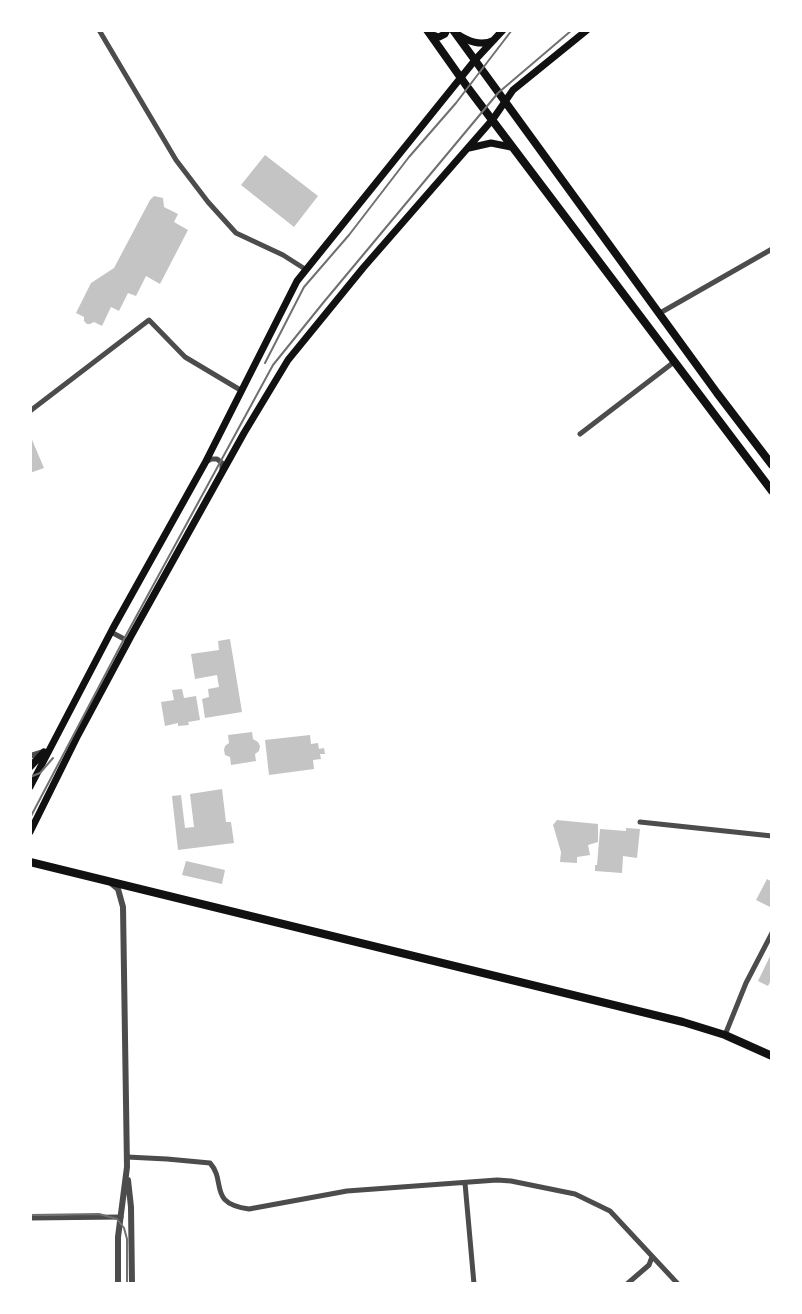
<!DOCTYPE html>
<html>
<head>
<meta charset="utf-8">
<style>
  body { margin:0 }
  #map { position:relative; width:802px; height:1314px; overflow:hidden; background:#fff; font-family:Mulish,sans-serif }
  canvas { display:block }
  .frame { position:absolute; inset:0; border:32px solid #fff; pointer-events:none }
</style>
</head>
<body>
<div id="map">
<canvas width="802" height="1314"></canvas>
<div class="frame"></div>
</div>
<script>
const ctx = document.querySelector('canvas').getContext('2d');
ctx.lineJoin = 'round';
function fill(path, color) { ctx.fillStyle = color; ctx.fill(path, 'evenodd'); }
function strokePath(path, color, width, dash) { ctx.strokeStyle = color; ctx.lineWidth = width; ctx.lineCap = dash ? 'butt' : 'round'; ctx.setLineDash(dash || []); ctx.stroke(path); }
fill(new Path2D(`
  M 265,155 L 318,196 L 294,227 L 241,185 Z
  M 154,196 L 163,198 L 164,207 L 178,214 L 174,222 L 188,230 L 160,284 L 146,276 L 136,296 L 128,293 L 119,311 L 111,307 L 102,326 L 94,322 L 90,324 L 87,324 L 84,321 L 84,317 L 76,313 L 91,283 L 114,268 L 150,200 Z
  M 30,435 L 44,468 L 30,473 Z
  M 230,639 L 242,712 L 205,718 L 202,699 L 209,697 L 208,689 L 219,687 L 217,675 L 195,679 L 191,654 L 219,650 L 218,641 Z
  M 182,689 L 184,698 L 196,696 L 200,720 L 188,722 L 189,725 L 178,726 L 178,723 L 165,726 L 161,702 L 174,700 L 172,690 Z
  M 252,732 L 253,739 L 258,742 L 260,746 L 259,751 L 255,754 L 256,761 L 231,765 L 230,757 L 225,755 L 224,750 L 225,746 L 229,743 L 228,735 Z
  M 310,735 L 311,744 L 318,743 L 319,749 L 324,748 L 325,754 L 320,754 L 321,759 L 313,760 L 314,769 L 269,775 L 265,740 Z
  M 222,789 L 226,822 L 231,822 L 234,843 L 178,850 L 172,796 L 181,795 L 185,828 L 194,827 L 190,794 Z
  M 557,820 L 598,824 L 598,842 L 588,845 L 590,855 L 577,857 L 577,863 L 560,862 L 561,852 L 553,825 Z
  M 626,828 L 640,829 L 637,858 L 623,856 L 622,873 L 595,871 L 595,865 L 597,865 L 600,829 L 626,831 Z
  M 186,861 L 225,870 L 222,884 L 182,875 Z
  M 767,879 L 772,882 L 772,908 L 756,900 Z
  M 772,952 L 772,978 L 768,986 L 758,981 Z`), '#c4c4c4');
strokePath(new Path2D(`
  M 99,30 L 176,160 L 208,202 L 236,233 L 283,255 L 305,269
  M 660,313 L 772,249
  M 30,411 L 149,320 L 185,357 L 242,391
  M 580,434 L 674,362
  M 206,462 L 211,459 L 217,459 L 222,463 L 222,471
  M 111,632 L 128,641
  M 640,822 L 772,836
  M 725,1035 L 746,983 L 772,933
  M 127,1157 L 167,1159 L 210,1163 C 227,1182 207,1203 249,1209 L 347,1191 L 497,1180 L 511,1181 L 575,1194 L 610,1211 L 678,1284
  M 465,1183 L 474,1284
  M 30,1218 L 121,1217
  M 627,1284 L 649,1265 L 652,1257`), '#4c4c4c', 5);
strokePath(new Path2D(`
  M 30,756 L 43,752
  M 112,884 L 118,889 L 123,907 L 127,1167 L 118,1237 L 118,1284
  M 128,1180 L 131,1207 L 132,1284`), '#4c4c4c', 6);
strokePath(new Path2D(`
  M 430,34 L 439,37 L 445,34 L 447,30
  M 457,34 C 468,41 481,47 494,40
  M 469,148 L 491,143 L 511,147
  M 30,767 L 44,752
  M 30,787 L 113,628 L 205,463 L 297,281 L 475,60 L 503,30
  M 30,832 L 78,735 L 131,636 L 244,433 L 288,360 L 363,268 L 493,119 L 513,90 L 587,30`), '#111', 7);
strokePath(new Path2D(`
  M 427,30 L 468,88 L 772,491
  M 453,30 L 717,393 L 772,465
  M 30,862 L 683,1022 L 725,1035 L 772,1056`), '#111', 8);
strokePath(new Path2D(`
  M 265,363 L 304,287 L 349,235 L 409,157 L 456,103 L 512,30
  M 30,777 L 40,773 L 53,758
  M 30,818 L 124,639 L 273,365 L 323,303 L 498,93 L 572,30
  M 30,1215 L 99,1214 L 117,1219 L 124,1228 L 127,1239 L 127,1284`), '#707070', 2);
</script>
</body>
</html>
